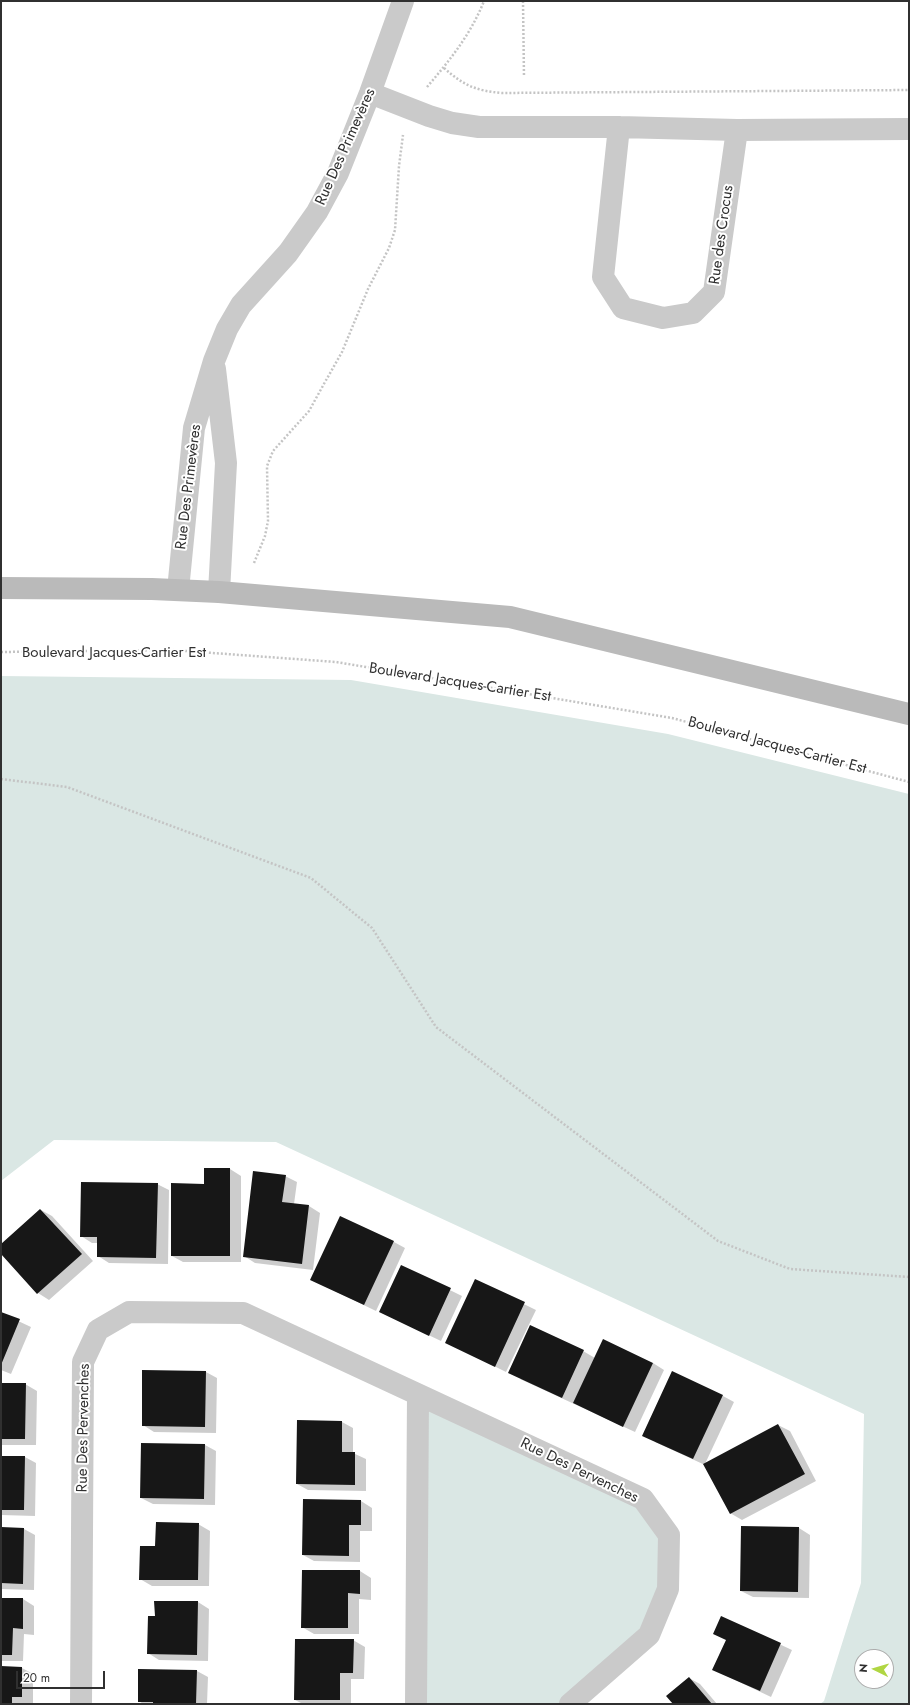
<!DOCTYPE html>
<html>
<head>
<meta charset="utf-8">
<style>
  body { margin:0 }
  #map { position:relative; width:910px; height:1705px; overflow:hidden; background:#fff; font-family:Jost,sans-serif }
  canvas { display:block }
  .frame { position:absolute; inset:0; border:2px solid #303030; pointer-events:none }
  .north { position:absolute; left:854px; top:1649px; width:40px; height:40px; box-sizing:border-box; background:#fff; border:1px solid #acacac; border-radius:50%; rotate:275deg; font-size:11px; font-weight:700; line-height:16px; text-align:center; color:#303030 }
  .north::after { content:''; display:block; margin:auto; width:14px; height:18px; background:#b0d643; clip-path:polygon(50% 0,100% 100%,50% 72%,0 100%) }
  .scale { position:absolute; left:16px; top:1671px; width:89px; height:18px; box-sizing:border-box; border:2px solid #303030; border-top:0; padding-left:5px; font-size:12px; line-height:14px; white-space:nowrap; color:#303030; -webkit-text-stroke:3px #fff; paint-order:stroke }
</style>
</head>
<body>
<div id="map">
<canvas width="910" height="1705"></canvas>
<div class="frame"></div>
<div class="north">N</div>
<div class="scale">20 m</div>
</div>
<script>
const ctx = document.querySelector('canvas').getContext('2d');
ctx.lineJoin = 'round';
function fill(path, color) { ctx.fillStyle = color; ctx.fill(path, 'evenodd'); }
function strokePath(path, color, width, dash) { ctx.strokeStyle = color; ctx.lineWidth = width; ctx.lineCap = dash ? 'butt' : 'round'; ctx.setLineDash(dash || []); ctx.stroke(path); }
function label(font, color, halo, rows, align = 'center') {
  ctx.font = font + ' Jost,sans-serif'; ctx.lineWidth = 4; ctx.setLineDash([]); ctx.textBaseline = 'middle'; ctx.strokeStyle = halo; ctx.fillStyle = color; for (const [text, x, y, turn = 0] of rows) {
    ctx.save(); ctx.translate(x, y); ctx.rotate((+turn || 0) * Math.PI / 180); ctx.textAlign = isNaN(turn) ? turn : align; if (halo) ctx.strokeText(text, 0, 0); ctx.fillText(text, 0, 0); ctx.restore();
  }
}
fill(new Path2D(`
  M 1,676 L 351,680 L 668,734 L 909,794 L 909,1704 L 820,1704 L 824,1701 L 861,1583 L 864,1414 L 276,1142 L 54,1140 L 1,1181 ZM 862,1657 L 886,1657 L 886,1681 L 862,1681 Z
  M 418,1395 L 643,1499 L 669,1535 L 649,1635 L 570,1704 L 416,1704 Z`), '#dae7e4');
fill(new Path2D(`
  M 230,1169 L 241,1176 L 241,1262 L 183,1262 L 172,1256 L 205,1185 Z
  M 285,1176 L 297,1182 L 294,1204 L 309,1206 L 320,1213 L 313,1270 L 255,1263 L 244,1256 Z
  M 157,1184 L 169,1190 L 168,1264 L 109,1263 L 98,1256 L 98,1243 L 92,1243 L 81,1236 Z
  M 41,1210 L 52,1216 L 93,1261 L 49,1300 L 38,1293 L 1,1253 L 1,1245 Z
  M 394,1242 L 405,1248 L 376,1311 L 312,1280 Z
  M 401,1266 L 462,1296 L 441,1341 L 380,1312 Z
  M 475,1280 L 536,1310 L 506,1372 L 446,1342 Z
  M 1,1313 L 31,1327 L 11,1374 L 1,1370 Z
  M 583,1351 L 595,1358 L 653,1363 L 664,1370 L 635,1432 L 520,1379 Z
  M 206,1372 L 217,1378 L 216,1433 L 154,1432 L 143,1425 Z
  M 1,1384 L 25,1384 L 37,1391 L 36,1445 L 1,1445 Z
  M 723,1396 L 734,1402 L 705,1464 L 778,1425 L 790,1431 L 816,1481 L 742,1520 L 730,1513 L 705,1465 L 655,1442 Z
  M 298,1421 L 342,1422 L 353,1428 L 353,1453 L 366,1459 L 366,1491 L 308,1490 L 297,1484 Z
  M 205,1445 L 216,1451 L 215,1505 L 153,1504 L 141,1498 Z
  M 1,1457 L 25,1457 L 36,1463 L 35,1516 L 1,1515 Z
  M 361,1501 L 372,1508 L 372,1531 L 360,1531 L 360,1562 L 314,1561 L 303,1555 Z
  M 198,1524 L 210,1531 L 209,1586 L 152,1586 L 140,1579 L 156,1547 Z
  M 1,1528 L 24,1529 L 35,1535 L 34,1590 L 1,1589 Z
  M 799,1528 L 810,1535 L 809,1598 L 753,1597 L 741,1591 Z
  M 360,1571 L 371,1578 L 371,1600 L 359,1599 L 359,1634 L 314,1634 L 302,1627 Z
  M 1,1599 L 23,1599 L 34,1606 L 34,1635 L 24,1634 L 23,1661 L 1,1661 Z
  M 198,1602 L 209,1609 L 208,1661 L 159,1660 L 148,1653 L 156,1617 Z
  M 721,1617 L 792,1650 L 771,1697 L 714,1670 L 727,1640 Z
  M 353,1640 L 365,1647 L 364,1679 L 351,1679 L 351,1704 L 303,1704 L 295,1700 Z
  M 1,1667 L 22,1668 L 33,1674 L 33,1703 L 1,1704 Z
  M 197,1671 L 208,1677 L 207,1704 L 143,1704 L 139,1701 Z
  M 689,1678 L 700,1684 L 717,1704 L 675,1704 Z`), '#0003');
fill(new Path2D(`
  M 204,1168 L 230,1168 L 230,1256 L 171,1256 L 171,1183 L 204,1184 Z
  M 253,1171 L 286,1175 L 282,1202 L 309,1205 L 302,1264 L 243,1257 Z
  M 81,1182 L 158,1183 L 156,1258 L 97,1257 L 97,1237 L 80,1237 Z
  M 40,1209 L 82,1254 L 37,1294 L 1,1254 L 1,1244 Z
  M 340,1216 L 394,1241 L 364,1305 L 310,1280 Z
  M 401,1265 L 451,1288 L 429,1336 L 379,1312 Z
  M 475,1279 L 525,1302 L 495,1367 L 445,1343 Z
  M 1,1312 L 20,1319 L 1,1365 Z
  M 530,1325 L 584,1350 L 562,1398 L 508,1373 Z
  M 603,1339 L 653,1363 L 623,1427 L 573,1403 Z
  M 142,1370 L 206,1371 L 205,1427 L 142,1426 Z
  M 672,1371 L 723,1395 L 693,1459 L 642,1436 Z
  M 1,1383 L 26,1383 L 25,1439 L 1,1439 Z
  M 297,1420 L 342,1421 L 342,1452 L 355,1452 L 355,1485 L 296,1484 Z
  M 778,1424 L 805,1474 L 730,1514 L 703,1464 Z
  M 141,1443 L 205,1444 L 204,1499 L 140,1498 Z
  M 1,1456 L 25,1456 L 24,1510 L 1,1510 Z
  M 303,1499 L 361,1500 L 361,1525 L 349,1525 L 349,1556 L 302,1555 Z
  M 156,1522 L 199,1523 L 198,1580 L 139,1580 L 140,1546 L 155,1546 Z
  M 741,1526 L 799,1527 L 798,1592 L 740,1591 Z
  M 1,1527 L 24,1528 L 23,1584 L 1,1583 Z
  M 302,1570 L 360,1570 L 360,1594 L 348,1593 L 348,1628 L 301,1628 Z
  M 1,1598 L 23,1598 L 23,1629 L 13,1628 L 12,1655 L 1,1655 Z
  M 154,1601 L 198,1601 L 197,1655 L 147,1654 L 148,1616 L 155,1616 Z
  M 721,1616 L 781,1643 L 760,1691 L 712,1670 L 726,1640 L 713,1634 Z
  M 295,1639 L 354,1639 L 353,1673 L 340,1673 L 340,1700 L 294,1700 Z
  M 1,1666 L 22,1667 L 22,1697 L 12,1697 L 12,1704 L 1,1704 Z
  M 138,1669 L 197,1670 L 196,1704 L 153,1704 L 153,1702 L 138,1702 Z
  M 689,1677 L 712,1704 L 673,1704 L 666,1696 Z`), '#171717');
strokePath(new Path2D(`
  M 523,1 L 524,77
  M 444,68 C 463,85 476,91 502,93 L 909,90
  M 427,87 C 450,60 471,34 484,1
  M 254,563 L 265,536 L 268,521 L 267,466 L 273,451 L 309,411 L 325,382 L 342,352 L 368,289 L 389,248 L 395,230 L 399,166 L 403,135
  M 1,652 L 172,650 L 336,662 L 672,718 L 909,782
  M 1,779 L 67,787 L 311,878 L 372,928 L 436,1027 L 718,1241 L 790,1269 L 909,1277`), '#c4c4c4', 2.5, [2, 2]);
strokePath(new Path2D(`
  M 370,93 L 429,116 L 452,123 L 479,127 L 619,127 L 737,130 L 909,129
  M 619,127 L 603,277 L 623,308 L 663,318 L 693,313 L 714,292 L 737,130
  M 215,369 L 226,463 L 219,592
  M 178,590 L 194,428 L 214,361 L 227,329 L 241,305 L 288,253 L 317,212 L 338,173 L 370,93 L 403,1
  M 81,1704 L 83,1362 L 98,1330 L 129,1312 L 243,1313 L 643,1499 L 669,1535 L 668,1589 L 649,1635 L 570,1704
  M 416,1704 L 418,1395`), '#cacaca', 22);
strokePath(new Path2D(`
  M 1,588 L 152,589 L 219,592 L 510,617 L 909,714`), '#bababa', 22);
label('15px', '#303030', '#fff', [
  ["Rue Des Primevères",346,147,-66],
  ["Rue des Crocus",722,235,-82],
  ["Rue Des Primevères",189,487,-83],
  ["Boulevard Jacques-Cartier Est",114,653],
  ["Boulevard Jacques-Cartier Est",460,683,9],
  ["Boulevard Jacques-Cartier Est",777,746,15],
  ["Rue Des Pervenches",84,1428,-89],
  ["Rue Des Pervenches",579,1471,26]
]);
</script>
</body>
</html>
